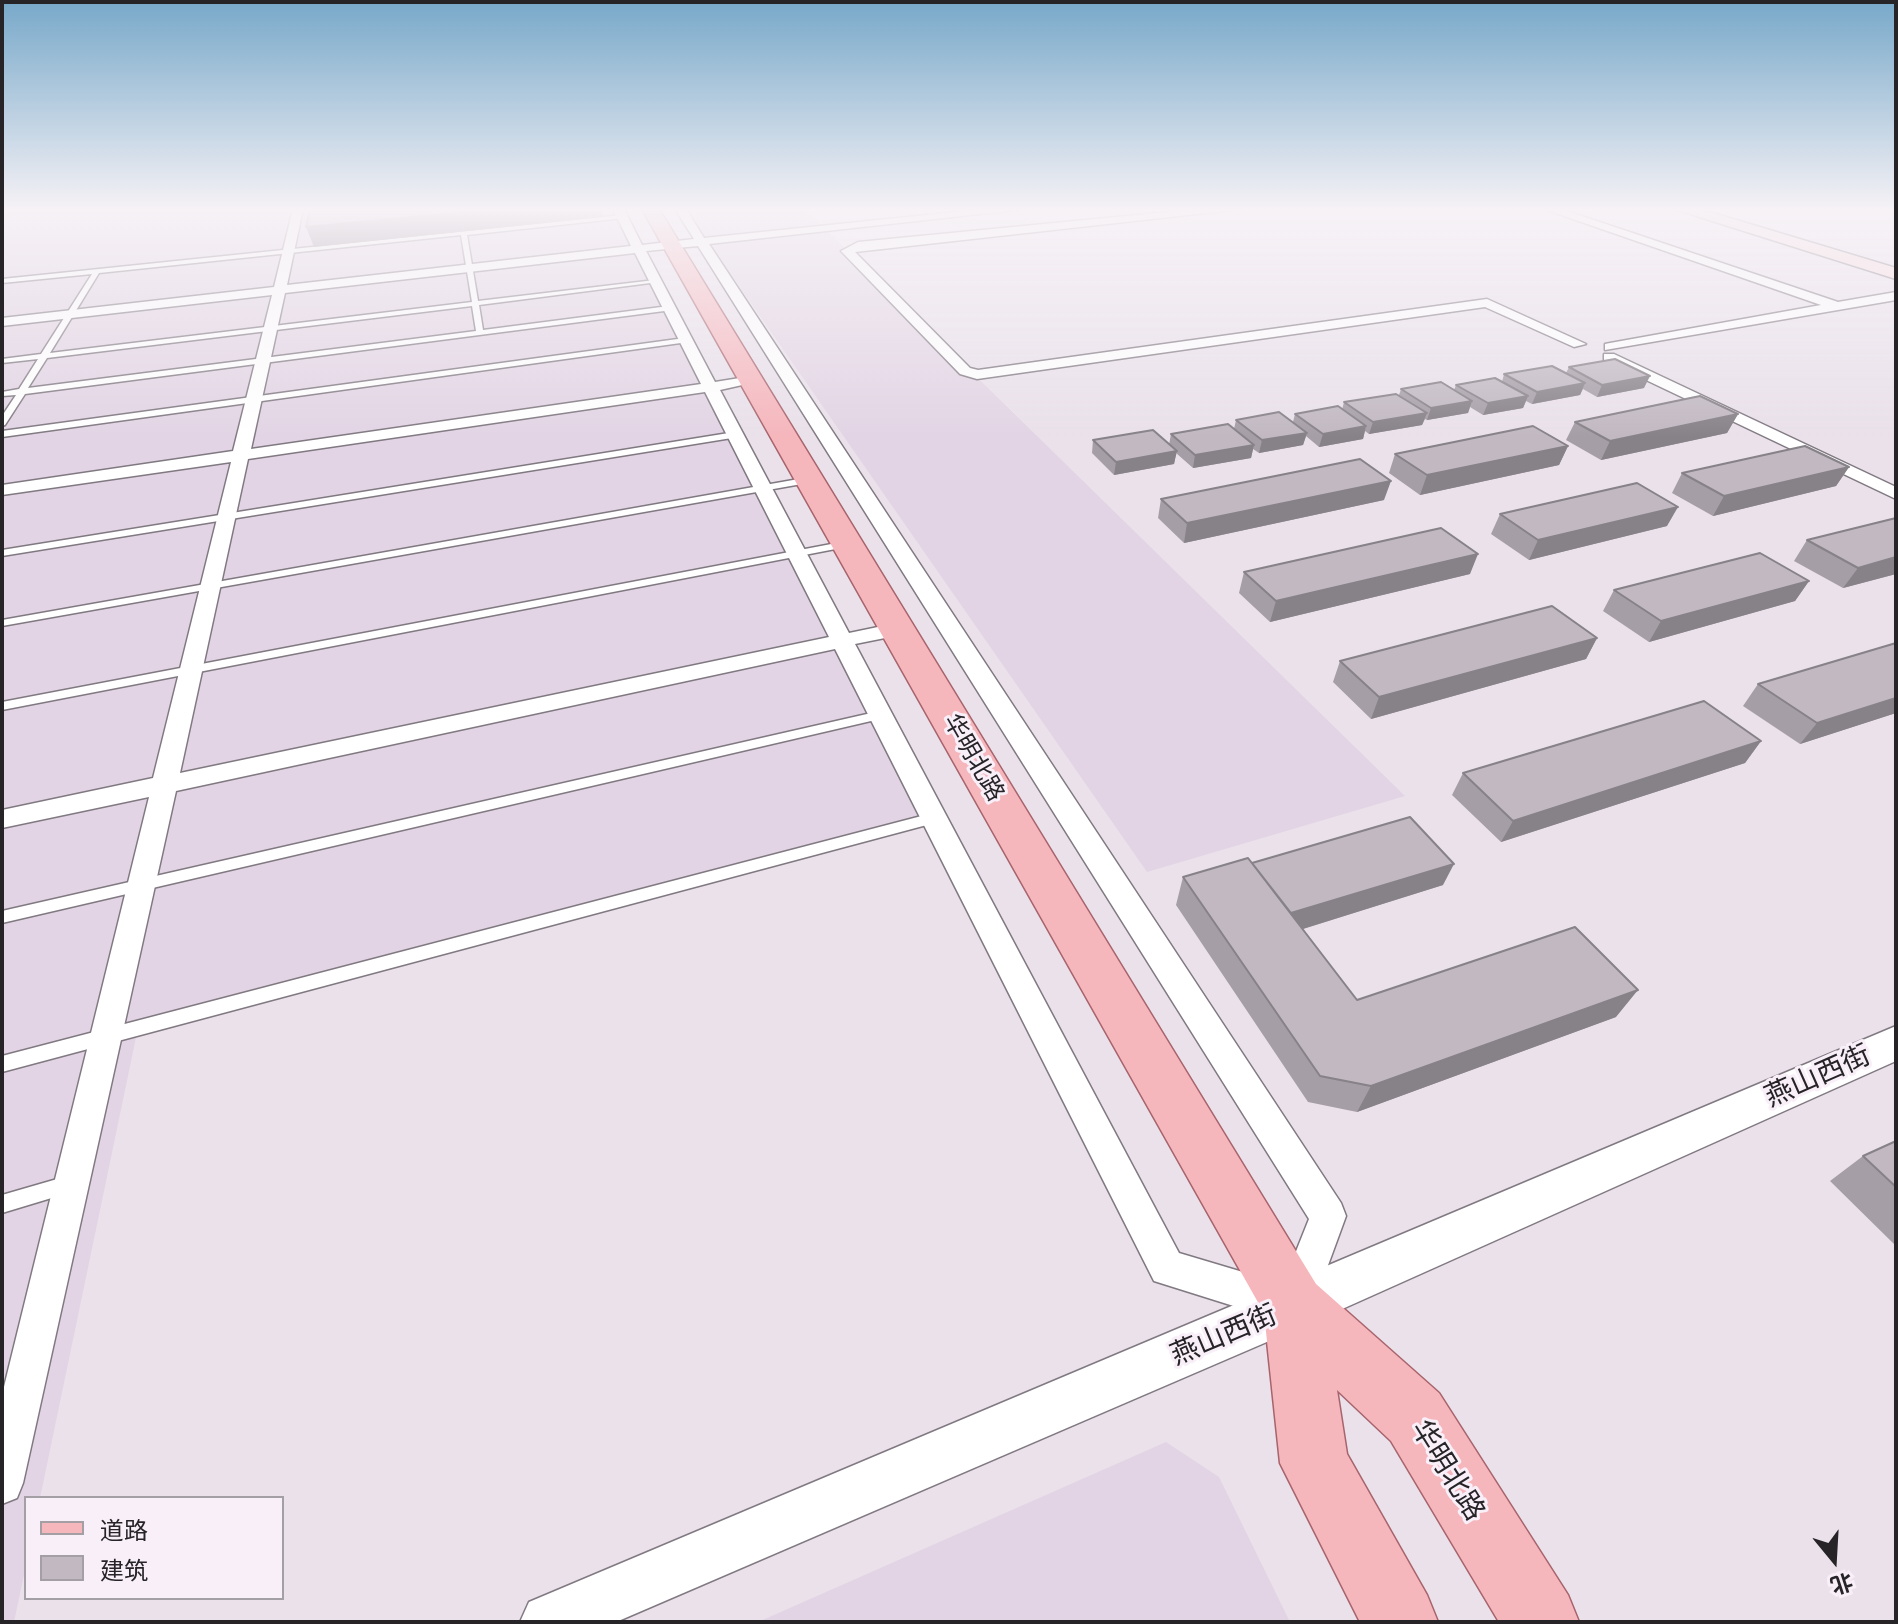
<!DOCTYPE html>
<html>
<head>
<meta charset="utf-8">
<style>
  body { margin:0 }
  #map { position:relative; width:1898px; height:1624px; overflow:hidden; background:#eae1eb; font-family:Helvetica,"Noto Sans SC",sans-serif }
  canvas { display:block }
  .frame { position:absolute; inset:0; border:4px solid #272428; pointer-events:none }
  .legend { position:absolute; left:24px; top:1496px; width:260px; height:104px; box-sizing:border-box; background:#f8eff9; border:2px solid #a49ea5; margin:0; padding:10px 14px; list-style:none; font-size:24px; color:#272428 }
  .legend li { display:flex; align-items:center; gap:16px; height:40px }
  .legend b { width:40px; border:2px solid #a49ea5 }
  .north { position:absolute; left:1794px; top:1520px; width:80px; height:80px; -webkit-text-stroke:6px #f8eff9; paint-order:stroke; rotate:162deg; font-size:22px; font-weight:700; line-height:32px; text-align:center; color:#272428 }
  .north::after { content:''; display:block; margin:auto; width:28px; height:36px; background:#272428; clip-path:polygon(50% 0,100% 100%,50% 72%,0 100%) }
</style>
</head>
<body>
<div id="map">
<canvas width="1898" height="1624"></canvas>
<div class="frame"></div>
<ul class="legend">
<li><b style="height:10px;background:#f5b6bc"></b>道路</li>
<li><b style="height:22px;background:#c1b8c2"></b>建筑</li>
</ul>
<div class="north">北</div>
</div>
<script>
const ctx = document.querySelector('canvas').getContext('2d');
ctx.lineJoin = 'round';
function fill(path, color) { ctx.fillStyle = color; ctx.fill(path, 'evenodd'); }
function strokePath(path, color, width, dash) { ctx.strokeStyle = color; ctx.lineWidth = width; ctx.lineCap = dash ? 'butt' : 'round'; ctx.setLineDash(dash || []); ctx.stroke(path); }
function label(font, color, halo, rows, align = 'center') {
  ctx.font = font + ' Helvetica,"Noto Sans SC",sans-serif'; ctx.lineWidth = 6; ctx.setLineDash([]); ctx.textBaseline = 'middle'; ctx.strokeStyle = halo; ctx.fillStyle = color; for (const [text, x, y, turn = 0] of rows) {
    ctx.save(); ctx.translate(x, y); ctx.rotate((+turn || 0) * Math.PI / 180); ctx.textAlign = isNaN(turn) ? turn : align; if (halo) ctx.strokeText(text, 0, 0); ctx.fillText(text, 0, 0); ctx.restore();
  }
}
fill(new Path2D(`
  M 2,209 L 614,209 L 927,819 L 139,1023 L 40,1498 L 26,1498 L 26,1565 L 14,1622 L 2,1622 Z
  M 805,209 L 1405,796 L 1147,872 L 686,210 Z
  M 1166,1442 L 1219,1477 L 1290,1622 L 758,1622 Z`), '#e2d4e4');
const service = new Path2D(`
  M 622,215 L 624,218 L 467,235 L 478,301 L 655,280 L 658,282 L 479,305 L 483,330 L 669,306 L 672,310 L 25,394 L 5,425 L 2,426 L 2,416 L 16,395 L 2,396 L 2,392 L 19,389 L 38,359 L 2,363 L 2,359 L 41,354 L 92,274 L 2,283 L 2,279 ZM 461,235 L 472,302 L 50,353 L 99,273 ZM 472,306 L 476,331 L 28,388 L 47,358 Z
  M 685,338 L 688,338 L 688,342 L 2,437 L 2,431 Z
  M 735,432 L 738,433 L 738,437 L 2,556 L 2,550 Z
  M 810,477 L 813,478 L 813,482 L 2,626 L 2,620 Z
  M 847,541 L 852,544 L 851,546 L 2,710 L 2,702 Z
  M 880,711 L 886,715 L 884,718 L 2,923 L 2,911 Z
  M 933,813 L 940,818 L 938,822 L 2,1072 L 2,1056 Z
  M 71,1175 L 78,1178 L 81,1184 L 78,1190 L 2,1213 L 2,1195 Z`);
const minor = new Path2D(`
  M 293,209 L 303,209 L 287,285 L 631,246 L 613,209 L 624,209 L 642,245 L 694,239 L 675,209 L 686,209 L 704,238 L 984,209 L 1025,209 L 709,244 L 1341,1203 L 1346,1216 L 1308,1320 L 1294,1325 L 1154,1281 L 835,649 L 176,791 L 23,1483 L 17,1498 L 2,1504 L 2,1395 L 149,797 L 2,828 L 2,810 L 153,778 L 231,462 L 2,495 L 2,485 L 233,451 L 272,295 L 2,326 L 2,318 L 274,287 ZM 698,246 L 1309,1219 L 1283,1284 L 1179,1253 L 855,644 L 905,634 L 908,629 L 897,623 L 849,633 L 720,390 L 760,381 L 752,376 L 715,382 L 646,251 ZM 635,253 L 701,384 L 251,449 L 285,293 ZM 705,392 L 829,637 L 180,773 L 248,459 Z
  M 1199,209 L 1242,209 L 855,252 L 970,368 L 978,370 L 1487,299 L 1586,344 L 1574,347 L 1485,307 L 977,379 L 960,374 L 841,251 L 858,242 Z
  M 1544,209 L 1561,209 L 1838,302 L 1896,292 L 1896,300 L 1605,350 L 1605,344 L 1610,343 L 1821,305 Z
  M 1604,354 L 1614,354 L 1896,487 L 1896,499 L 1604,360 Z`);
const tertiary = new Path2D(`
  M 1896,1026 L 1896,1061 L 1311,1323 L 616,1622 L 520,1622 L 529,1602 Z`);
const secondary = new Path2D(`
  M 1674,209 L 1700,209 L 1896,268 L 1896,279 Z`);
const primary = new Path2D(`
  M 642,209 L 659,209 L 1316,1284 L 1439,1393 L 1568,1595 L 1579,1622 L 1499,1622 L 1391,1441 L 1337,1390 L 1347,1454 L 1427,1595 L 1438,1622 L 1360,1622 L 1280,1463 L 1264,1313 Z`);
strokePath(service, '#807981', 3);
strokePath(minor, '#807981', 3);
strokePath(tertiary, '#807981', 3);
strokePath(secondary, '#807981', 3);
strokePath(primary, '#a8646c', 3);
fill(service, '#fff');
fill(minor, '#fff');
fill(tertiary, '#fff');
fill(secondary, '#fadbde');
fill(primary, '#f5b6bc');
fill(new Path2D(`
  M 1569,367 L 1644,388 L 1597,397 L 1583,389 L 1580,395 L 1532,404 L 1526,401 L 1523,408 L 1483,415 L 1470,407 L 1468,413 L 1427,420 L 1425,419 L 1422,425 L 1369,434 L 1365,431 L 1363,439 L 1319,447 L 1306,436 L 1303,445 L 1259,453 L 1253,449 L 1251,458 L 1193,468 L 1176,453 L 1174,464 L 1114,475 L 1092,453 L 1093,440 L 1169,445 L 1171,434 L 1234,429 L 1236,420 L 1293,422 L 1295,414 L 1342,410 L 1344,402 L 1399,395 L 1401,389 L 1454,390 L 1456,385 L 1502,382 L 1504,374 L 1566,373 Z
  M 1738,414 L 1727,433 L 1601,460 L 1566,440 L 1575,422 Z
  M 1568,446 L 1559,465 L 1420,495 L 1389,473 L 1395,454 Z
  M 1849,467 L 1836,486 L 1713,516 L 1672,493 L 1682,473 Z
  M 1161,499 L 1384,500 L 1184,543 L 1158,518 Z
  M 1500,514 L 1667,526 L 1529,560 L 1491,534 Z
  M 1896,518 L 1896,574 L 1843,588 L 1794,561 L 1807,540 Z
  M 1244,572 L 1470,574 L 1270,622 L 1239,593 Z
  M 1809,581 L 1795,601 L 1649,642 L 1603,611 L 1614,590 Z
  M 1597,638 L 1586,659 L 1371,719 L 1333,682 L 1340,661 Z
  M 1896,643 L 1896,713 L 1800,744 L 1743,706 L 1758,684 Z
  M 1761,741 L 1745,763 L 1501,842 L 1452,795 L 1463,773 Z
  M 1252,863 L 1443,885 L 1303,929 L 1357,1000 L 1616,1017 L 1357,1112 L 1308,1102 L 1176,905 L 1183,877 Z
  M 1896,1141 L 1896,1246 L 1830,1181 L 1863,1156 Z`), '#a69ea7');
fill(new Path2D(`
  M 485,210 L 602,210 L 603,217 L 314,247 L 306,227 Z
  M 1650,376 L 1644,388 L 1597,397 L 1602,385 Z
  M 1585,383 L 1580,395 L 1532,404 L 1537,392 Z
  M 1528,396 L 1523,408 L 1483,415 L 1488,403 Z
  M 1472,401 L 1468,413 L 1427,420 L 1431,408 Z
  M 1427,413 L 1422,425 L 1369,434 L 1373,422 Z
  M 1738,414 L 1727,433 L 1601,460 L 1610,441 Z
  M 1366,426 L 1363,439 L 1319,447 L 1323,434 Z
  M 1307,433 L 1303,445 L 1259,453 L 1262,440 Z
  M 1254,445 L 1251,458 L 1193,468 L 1195,455 Z
  M 1568,446 L 1559,465 L 1420,495 L 1427,475 Z
  M 1177,451 L 1174,464 L 1114,475 L 1116,462 Z
  M 1849,467 L 1836,486 L 1713,516 L 1724,496 Z
  M 1391,481 L 1384,500 L 1184,543 L 1187,523 Z
  M 1678,507 L 1667,526 L 1529,560 L 1538,540 Z
  M 1478,554 L 1470,574 L 1270,622 L 1276,601 Z
  M 1896,557 L 1896,574 L 1843,588 L 1858,568 Z
  M 1809,581 L 1795,601 L 1649,642 L 1661,621 Z
  M 1597,638 L 1586,659 L 1371,719 L 1379,697 Z
  M 1896,698 L 1896,713 L 1800,744 L 1817,723 Z
  M 1761,741 L 1745,763 L 1501,842 L 1513,821 Z
  M 1454,864 L 1443,885 L 1277,937 L 1285,915 Z
  M 1638,990 L 1616,1017 L 1357,1112 L 1371,1086 Z`), '#878188');
const building = new Path2D(`
  M 310,210 L 485,210 L 306,227 Z
  M 1615,359 L 1650,376 L 1602,385 L 1569,367 Z
  M 1552,366 L 1585,383 L 1537,392 L 1504,374 Z
  M 1495,378 L 1528,396 L 1488,403 L 1456,385 Z
  M 1441,382 L 1472,401 L 1431,408 L 1401,389 Z
  M 1396,394 L 1427,413 L 1373,422 L 1344,402 Z
  M 1700,396 L 1738,414 L 1610,441 L 1575,422 Z
  M 1338,406 L 1366,426 L 1323,434 L 1295,414 Z
  M 1279,412 L 1307,433 L 1262,440 L 1236,420 Z
  M 1228,424 L 1254,445 L 1195,455 L 1171,434 Z
  M 1533,426 L 1568,446 L 1427,475 L 1395,454 Z
  M 1153,430 L 1177,451 L 1116,462 L 1093,440 Z
  M 1805,446 L 1849,467 L 1724,496 L 1682,473 Z
  M 1360,459 L 1391,481 L 1187,523 L 1161,499 Z
  M 1637,483 L 1678,507 L 1538,540 L 1500,514 Z
  M 1896,518 L 1896,557 L 1858,568 L 1807,540 Z
  M 1441,528 L 1478,554 L 1276,601 L 1244,572 Z
  M 1760,553 L 1809,581 L 1661,621 L 1614,590 Z
  M 1552,606 L 1597,638 L 1379,697 L 1340,661 Z
  M 1896,643 L 1896,698 L 1817,723 L 1758,684 Z
  M 1704,701 L 1761,741 L 1513,821 L 1463,773 Z
  M 1410,817 L 1454,864 L 1291,913 L 1252,863 Z
  M 1248,858 L 1357,1000 L 1575,927 L 1638,990 L 1371,1086 L 1320,1076 L 1183,877 Z
  M 1896,1141 L 1896,1187 L 1863,1156 Z`);
fill(building, '#c1b8c2');
strokePath(building, '#878188', 2);
const sky = ctx.createLinearGradient(0, 0, 0, 437);
sky.addColorStop(0, '#77a8c9');
sky.addColorStop(0.48, '#f6f2f6');
sky.addColorStop(1, '#f6f2f600');
ctx.fillStyle = sky;
ctx.fillRect(0, 0, 1898, 437);
label('24px', '#272428', '#f8eff9', [
  ["华明北路",973,758,60]
]);
label('28px', '#272428', '#f8eff9', [
  ["燕山西街",1818,1077,-24],
  ["燕山西街",1224,1336,-23],
  ["华明北路",1447,1471,58]
]);
</script>
</body>
</html>
